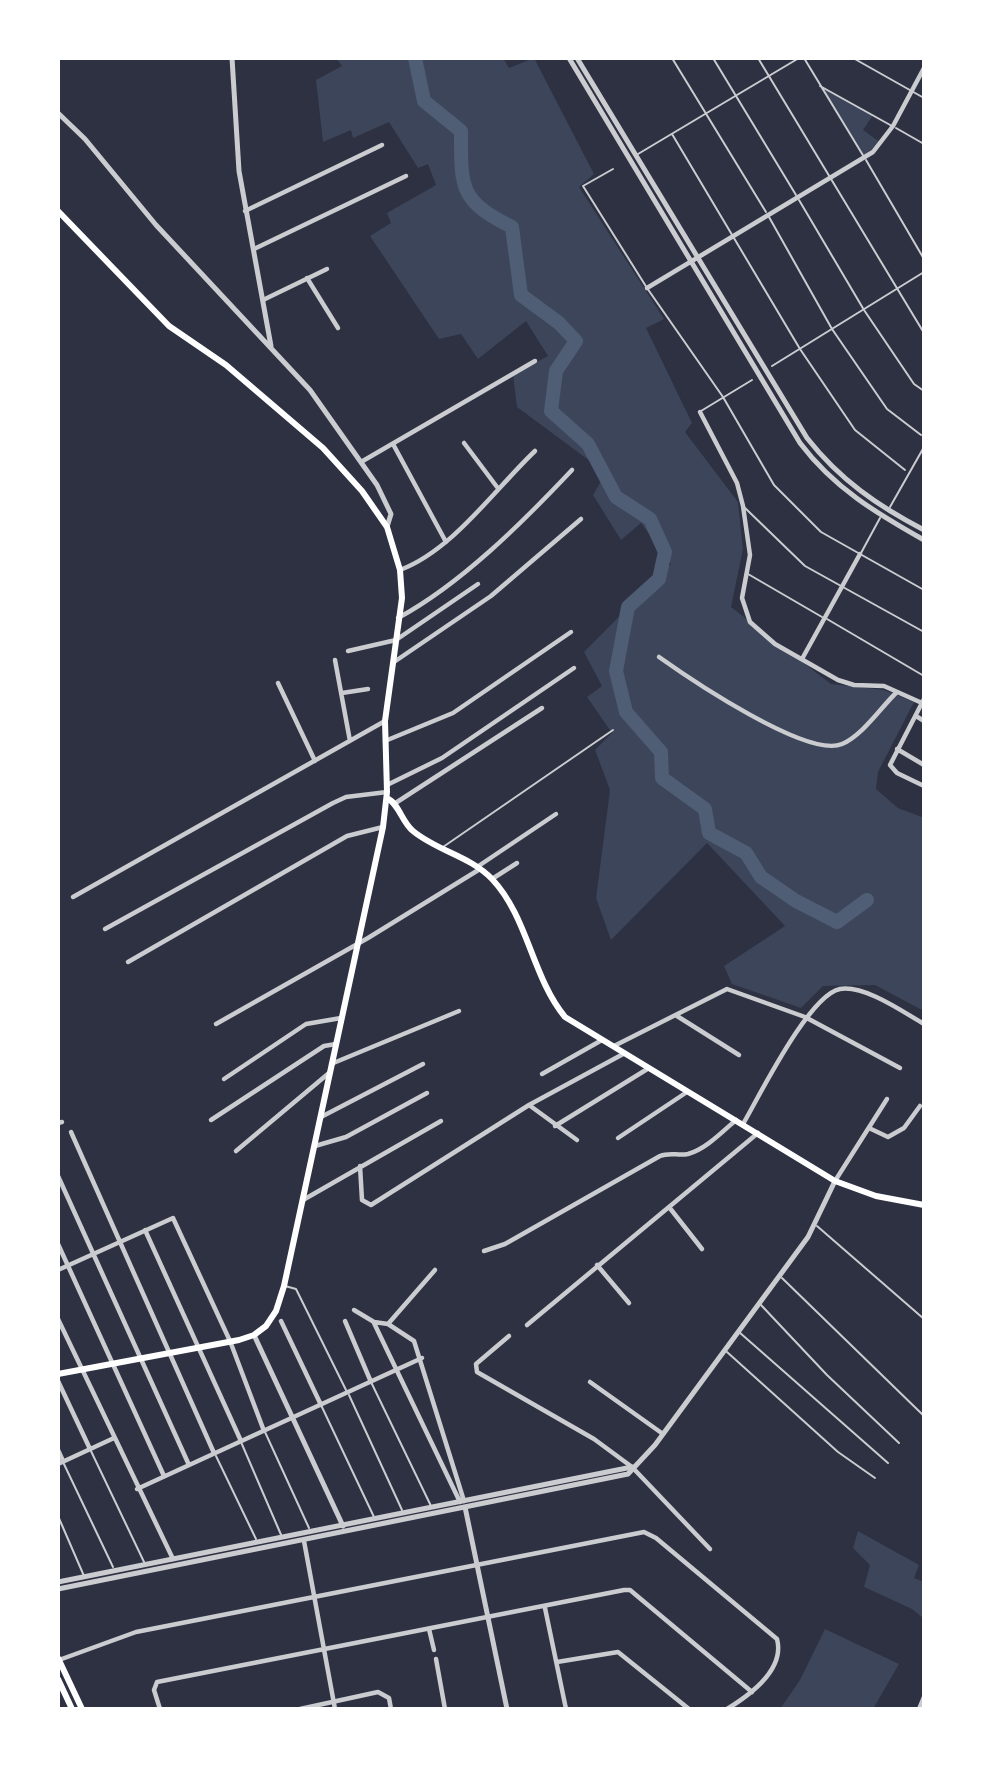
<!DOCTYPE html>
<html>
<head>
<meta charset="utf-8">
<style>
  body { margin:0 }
  #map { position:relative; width:982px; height:1767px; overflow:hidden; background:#2d3142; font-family:"Work Sans",sans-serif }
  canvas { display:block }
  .frame { position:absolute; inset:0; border:60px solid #fff; pointer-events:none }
</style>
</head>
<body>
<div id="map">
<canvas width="982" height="1767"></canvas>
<div class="frame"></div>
</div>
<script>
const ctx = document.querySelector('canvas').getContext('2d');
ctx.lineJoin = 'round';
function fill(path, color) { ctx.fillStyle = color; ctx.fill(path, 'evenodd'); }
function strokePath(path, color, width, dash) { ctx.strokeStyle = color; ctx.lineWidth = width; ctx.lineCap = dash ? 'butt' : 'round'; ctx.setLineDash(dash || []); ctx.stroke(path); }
fill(new Path2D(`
  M 336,58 L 503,58 L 509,68 L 534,58 L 594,174 L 579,187 L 664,319 L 646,328 L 692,423 L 685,432 L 738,502 L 743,549 L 731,607 L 831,684 L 884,690 L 914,702 L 878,772 L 876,789 L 898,808 L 922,817 L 924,814 L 924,1011 L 875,985 L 823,986 L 801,1008 L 732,984 L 724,966 L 785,926 L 707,843 L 611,940 L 596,898 L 610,790 L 595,750 L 612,733 L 587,697 L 602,686 L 584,652 L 671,564 L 641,523 L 621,540 L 593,495 L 606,473 L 517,407 L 513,375 L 548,356 L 526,321 L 478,359 L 461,334 L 439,339 L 370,236 L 391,223 L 387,213 L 436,185 L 428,164 L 418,168 L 389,122 L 353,138 L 351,130 L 323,142 L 316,80 L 342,66 Z
  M 819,86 L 873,115 L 863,130 L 880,142 L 865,157 Z
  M 858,1531 L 919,1565 L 914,1578 L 924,1582 L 924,1619 L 912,1609 L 864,1587 L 870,1565 L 853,1548 Z
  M 825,1629 L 899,1664 L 873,1709 L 780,1709 L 800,1680 Z`), '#3c4559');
strokePath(new Path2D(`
  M 415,58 L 424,101 L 461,131 C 461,187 459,201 512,227 L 521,295 L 559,323 L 576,341 L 556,371 L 551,411 L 588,444 L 616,497 L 650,519 L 665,552 L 659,579 L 628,607 L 616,671 L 626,712 L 661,752 L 662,778 L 705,809 L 709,833 L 746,853 L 761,877 L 796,901 L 837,922 L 867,900`), '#4f5d75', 14);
strokePath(new Path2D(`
  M 672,58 L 766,212
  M 713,58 L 796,195
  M 758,58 L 924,333
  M 804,58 L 864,157
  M 853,58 L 924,98
  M 922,58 L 924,59
  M 820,86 L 892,126
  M 896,128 L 924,144
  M 672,134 L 800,349 L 855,430 L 905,470
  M 638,154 L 799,58
  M 866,160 L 924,259
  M 613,169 L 583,186 L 647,288 L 723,397 L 774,485 L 821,532 L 924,590
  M 799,200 L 864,310 L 914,384 L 924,391
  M 769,217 L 832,329 L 887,409 L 921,435
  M 772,366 L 924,272
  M 701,411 L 752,380
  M 744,507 L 805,566 L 924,632
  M 890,507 L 924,447
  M 861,553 L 880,518
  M 748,574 L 822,617
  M 827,619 L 924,676
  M 443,847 L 613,730
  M 817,1226 L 924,1319
  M 782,1278 L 924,1416
  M 285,1286 L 296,1289 L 346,1390
  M 761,1305 L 827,1375 L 899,1443
  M 739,1332 L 888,1463
  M 727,1352 L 838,1452 L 875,1478
  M 371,1382 L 431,1506
  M 349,1395 L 402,1510
  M 321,1405 L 374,1517
  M 265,1432 L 309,1528
  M 241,1442 L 282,1537
  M 90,1449 L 145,1564
  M 216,1456 L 256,1539
  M 63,1462 L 113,1567
  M 58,1516 L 84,1576`), '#caccd0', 2);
strokePath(new Path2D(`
  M 245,211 L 382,145
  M 254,249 L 406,176
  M 307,278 L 338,328
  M 647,288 L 873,152 L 893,126 L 924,68
  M 263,300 L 327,269
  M 700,412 L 737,483 L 743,506 L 750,555 L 742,598 L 750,622 L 775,644 L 838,680 L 854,685 L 884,686 L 922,703
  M 464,443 L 497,487
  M 393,444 L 446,542
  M 361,462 L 535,361
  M 400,570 C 453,550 494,490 535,451
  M 398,618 C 461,584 523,522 572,470
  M 348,651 L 396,640 L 478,584
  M 659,657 C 690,679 808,759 842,744 C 863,735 881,707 897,692
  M 802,659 L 860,554
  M 335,660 L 350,741
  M 394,662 L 491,596 L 581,519
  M 278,683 L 315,761
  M 342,693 L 368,689
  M 924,699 L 890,765 L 897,773 L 924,786
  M 916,716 L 924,721
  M 385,741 L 453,713 L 571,632
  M 897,749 L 924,765
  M 387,785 L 442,758 L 574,668
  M 394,804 L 542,708
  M 477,867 L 556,814
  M 492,879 L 517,863
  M 73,897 L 385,721
  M 105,929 L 333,803 L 346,797 L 387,792
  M 128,962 L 347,836 L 383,827
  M 677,1016 L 739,1055
  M 216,1024 L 368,938 L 480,869
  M 614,1046 L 727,989 L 805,1017 L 900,1068
  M 331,1064 L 459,1011
  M 542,1074 L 602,1040
  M 224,1079 L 306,1024 L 341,1018
  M 529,1105 L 577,1140
  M 321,1117 L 423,1064
  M 211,1120 L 324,1046 L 336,1044
  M 58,1123 L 62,1122
  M 743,1124 C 760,1095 809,995 840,989 C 865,985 903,1012 924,1024
  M 555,1126 L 649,1068
  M 869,1128 L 888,1137 L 904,1128 L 920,1106
  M 71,1132 L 214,1453
  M 618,1138 L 687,1092
  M 315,1146 L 346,1137 L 427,1093
  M 236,1151 L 329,1073
  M 360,1166 L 362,1200 L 371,1205 L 529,1105 L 625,1053
  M 58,1176 L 189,1465
  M 835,1181 L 887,1099
  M 303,1200 L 441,1121
  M 669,1207 L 702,1249
  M 145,1230 L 241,1441
  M 58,1244 L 164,1476
  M 484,1251 L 505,1244 L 660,1156 C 670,1152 678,1156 688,1154 C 706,1149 722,1132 736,1120
  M 597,1265 L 629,1303
  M 58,1270 L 173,1218 L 230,1341 L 264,1431
  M 354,1310 L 374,1322 L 388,1324 L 414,1341 L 464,1501
  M 58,1319 L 173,1559
  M 281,1321 L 321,1405
  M 345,1321 L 371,1382
  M 374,1323 L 460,1502
  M 388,1324 L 435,1270
  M 527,1325 L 758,1133
  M 509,1336 L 476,1364 L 477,1372 L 594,1439 L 632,1467 L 710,1549
  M 58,1381 L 90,1449
  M 590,1382 L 663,1434
  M 58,1450 L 63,1461
  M 58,1464 L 114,1438
  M 137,1489 L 422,1358
  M 304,1541 L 335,1709
  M 545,1608 L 566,1709
  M 429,1629 L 434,1650
  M 436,1659 L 445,1709
  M 59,1660 L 136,1632 L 644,1532 L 656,1538 L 777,1639 C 785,1669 750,1695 727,1709
  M 557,1662 L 618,1652 L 689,1709
  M 160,1709 L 154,1690 L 157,1682 L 624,1590 L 630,1590 L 752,1692
  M 300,1709 L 378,1692 L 389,1698 L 391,1709
  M 919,1709 L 924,1697`), '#caccd0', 4.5);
strokePath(new Path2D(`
  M 232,58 L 239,171 L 271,346
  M 569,58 L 800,443 C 834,488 876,513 924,540
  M 577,58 L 807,438 C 840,480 878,506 924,530
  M 58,113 L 85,139 L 156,225 L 310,390 L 377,485 L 391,514 L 387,527
  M 254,1335 L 343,1526
  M 465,1507 L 507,1709
  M 58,1582 L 632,1467
  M 58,1589 L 628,1474 L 655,1445 L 808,1237 L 835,1181`), '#caccd0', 5);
strokePath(new Path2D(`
  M 58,211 L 169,326 L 226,365 L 323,448 L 362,491 L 387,527 L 400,570 L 402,598 L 385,721 L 387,792 L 383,827 L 284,1286 L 276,1311 L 266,1326 L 254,1335 L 239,1340 L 58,1374
  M 387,798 C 399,804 402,822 413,831 C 437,851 470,856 492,879 C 528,917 532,977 565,1017 L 835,1181 L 876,1196 L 924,1205
  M 58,1658 L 82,1709
  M 58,1679 L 72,1709`), '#fff', 6);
</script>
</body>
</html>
